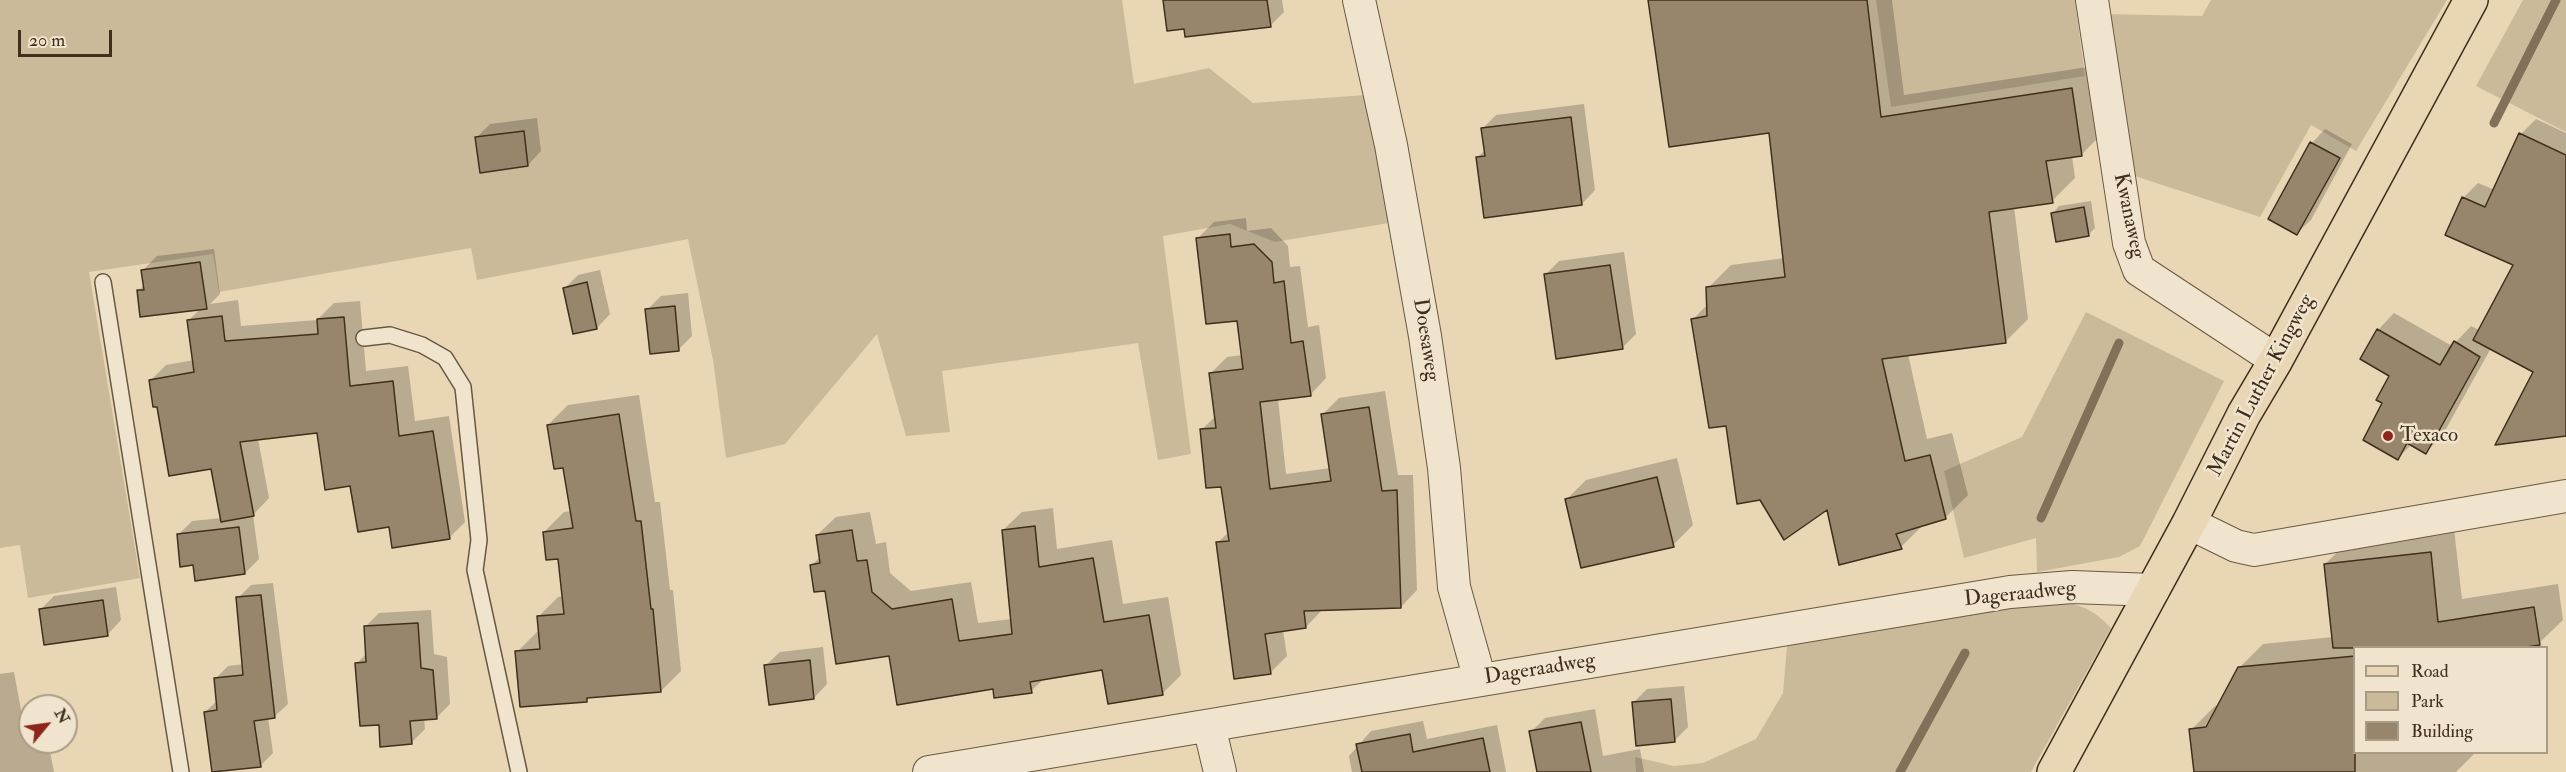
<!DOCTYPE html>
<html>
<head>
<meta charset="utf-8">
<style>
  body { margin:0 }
  #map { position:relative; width:2566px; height:772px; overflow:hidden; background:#e8d6b4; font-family:"IM FELL Double Pica",serif }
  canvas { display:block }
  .legend { position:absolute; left:2353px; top:646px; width:195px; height:108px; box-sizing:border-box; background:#f0e4ce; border:2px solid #a99c87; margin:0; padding:8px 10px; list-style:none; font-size:18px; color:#3f2f1c }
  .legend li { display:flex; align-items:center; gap:12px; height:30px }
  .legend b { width:30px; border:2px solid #a99c87 }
  .north { position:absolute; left:18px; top:694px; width:60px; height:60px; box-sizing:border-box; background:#f0e4ce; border:2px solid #a99c87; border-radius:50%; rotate:61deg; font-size:16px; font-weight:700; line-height:24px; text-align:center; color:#3f2f1c }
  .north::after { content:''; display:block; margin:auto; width:21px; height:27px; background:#8f2418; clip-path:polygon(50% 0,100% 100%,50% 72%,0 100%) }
  .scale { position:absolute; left:18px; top:30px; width:94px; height:27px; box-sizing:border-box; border:3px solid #3f2f1c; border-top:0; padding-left:8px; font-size:18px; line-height:21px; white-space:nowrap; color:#3f2f1c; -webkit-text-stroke:4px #f0e4ce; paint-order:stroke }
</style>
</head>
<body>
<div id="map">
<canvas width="2566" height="772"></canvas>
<ul class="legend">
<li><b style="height:8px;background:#e8d6b4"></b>Road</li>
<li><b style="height:16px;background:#cbba9a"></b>Park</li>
<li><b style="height:16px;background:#97866b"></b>Building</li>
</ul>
<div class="north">N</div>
<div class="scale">20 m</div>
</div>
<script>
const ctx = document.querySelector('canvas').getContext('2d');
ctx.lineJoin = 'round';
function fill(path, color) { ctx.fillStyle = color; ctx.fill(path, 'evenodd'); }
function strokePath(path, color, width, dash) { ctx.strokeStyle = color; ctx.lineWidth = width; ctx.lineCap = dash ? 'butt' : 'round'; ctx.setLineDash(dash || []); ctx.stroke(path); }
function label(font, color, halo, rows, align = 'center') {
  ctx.font = font + ' "IM FELL Double Pica",serif'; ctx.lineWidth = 5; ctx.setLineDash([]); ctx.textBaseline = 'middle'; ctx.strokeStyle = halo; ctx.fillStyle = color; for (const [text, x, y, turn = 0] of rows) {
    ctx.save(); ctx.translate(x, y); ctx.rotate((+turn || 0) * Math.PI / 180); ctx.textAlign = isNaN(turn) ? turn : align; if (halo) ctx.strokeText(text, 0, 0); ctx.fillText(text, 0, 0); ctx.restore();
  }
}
fill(new Path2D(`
  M 0,0 L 1122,0 L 1134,84 L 1209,68 L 1253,103 L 1366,95 L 1389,223 L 1275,242 L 1230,224 L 1163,236 L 1191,454 L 1158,460 L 1138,343 L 942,371 L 950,432 L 906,436 L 877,334 L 785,444 L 726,458 L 713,360 L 688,239 L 477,280 L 471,248 L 219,292 L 213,254 L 89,272 L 140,578 L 28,598 L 20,545 L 0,548 Z
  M 1876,0 L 2075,0 L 2085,76 L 1891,107 Z
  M 2211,0 L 2447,0 L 2356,151 L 2311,125 L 2260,217 L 2132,175 L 2103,14 L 2202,16 Z
  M 2523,0 L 2566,0 L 2566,132 L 2476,86 Z
  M 2086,312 L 2224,381 L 2140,546 L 2119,557 L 2037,572 L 2036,538 L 1964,558 L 1944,471 L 2022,437 Z
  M 2025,601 C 2062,601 2084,599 2111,628 L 2031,772 L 1636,772 L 1635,757 L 1674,766 L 1703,763 L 1756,739 L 1783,693 L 1787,646 Z`), '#cbba9a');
fill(new Path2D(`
  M 1166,0 L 1282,0 L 1284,12 L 1270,26 L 1185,27 Z
  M 1649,0 L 1892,0 L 1904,95 L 2094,66 L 2104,132 L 2081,155 L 2072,156 L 2075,178 L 2052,201 L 2014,207 L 2028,319 L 2005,342 L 1908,354 L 1927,439 L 1952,433 L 1968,495 L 1945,518 L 1924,524 L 1901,547 L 1828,508 L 1693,319 L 1708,304 L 1708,288 L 1731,265 L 1785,258 L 1770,132 Z
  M 1584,104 L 1595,190 L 1582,204 L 1478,157 L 1485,150 L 1482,129 L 1496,115 Z
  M 537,118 L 541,151 L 528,165 L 476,138 L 490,124 Z
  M 2536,119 L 2566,133 L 2566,434 L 2535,372 L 2491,348 L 2442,436 L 2426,452 L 2412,444 L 2398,458 L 2391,375 L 2378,330 L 2394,313 L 2452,346 L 2471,326 L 2479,330 L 2515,264 L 2463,198 L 2478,183 L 2495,190 L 2521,134 Z
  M 2325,129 L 2352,144 L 2311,220 L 2297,233 L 2270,218 L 2312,143 Z
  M 2091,201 L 2095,228 L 2088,235 L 2053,213 L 2059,206 Z
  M 1246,218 L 1247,231 L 1271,228 L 1288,246 L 1290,267 L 1300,266 L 1308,327 L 1319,325 L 1326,378 L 1310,395 L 1278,399 L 1286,474 L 1331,468 L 1322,415 L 1339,398 L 1385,391 L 1398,475 L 1413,475 L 1417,590 L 1401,607 L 1322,610 L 1306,627 L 1283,630 L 1287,656 L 1270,673 L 1217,543 L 1229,532 L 1222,485 L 1201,430 L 1216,416 L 1210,374 L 1227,357 L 1243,355 L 1238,319 L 1197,239 L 1214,222 Z
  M 214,249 L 220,294 L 210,304 L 238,300 L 241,326 L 317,320 L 334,303 L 360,301 L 366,371 L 408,366 L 415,421 L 449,416 L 465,522 L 449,538 L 390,526 L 352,485 L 319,431 L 258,439 L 269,498 L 253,515 L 259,559 L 245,573 L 194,564 L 178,535 L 192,521 L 222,518 L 212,467 L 158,405 L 150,381 L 166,365 L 194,360 L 189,320 L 201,308 L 138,291 L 145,284 L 143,270 L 157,256 Z
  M 1624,252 L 1636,334 L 1622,348 L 1545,275 L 1559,261 Z
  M 600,270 L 610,314 L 597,328 L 565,288 L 578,275 Z
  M 688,293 L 692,336 L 678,350 L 647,310 L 661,296 Z
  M 639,395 L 655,502 L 660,502 L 670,590 L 673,590 L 681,671 L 661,691 L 590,696 L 587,700 L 517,652 L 537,632 L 540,632 L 538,617 L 558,597 L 563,596 L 559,557 L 544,532 L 564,512 L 572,511 L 564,466 L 548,425 L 568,405 Z
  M 1677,458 L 1693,525 L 1673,545 L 1566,500 L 1586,480 Z
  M 1053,508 L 1057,549 L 1112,540 L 1123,604 L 1168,597 L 1181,675 L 1162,694 L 1103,668 L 1045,678 L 1031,691 L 994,688 L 890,654 L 827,589 L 811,566 L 821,556 L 817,535 L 836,517 L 870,512 L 876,544 L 886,542 L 890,573 L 911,591 L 971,582 L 978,623 L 1012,619 L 1003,530 L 1022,512 Z
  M 2454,529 L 2462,599 L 2558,584 L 2563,620 L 2539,643 L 2354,648 L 2354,752 L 2476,752 L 2456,772 L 2196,772 L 2191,730 L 2215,706 L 2219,705 L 2239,668 L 2263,644 L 2333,637 L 2325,564 L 2349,541 Z
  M 273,583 L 288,704 L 275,716 L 268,717 L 273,753 L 260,766 L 205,712 L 218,700 L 215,679 L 228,666 L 244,664 L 238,598 L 251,585 Z
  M 116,587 L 121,620 L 108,634 L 40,610 L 54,596 Z
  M 431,610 L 434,654 L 447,657 L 450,704 L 436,718 L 424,718 L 425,729 L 411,743 L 380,724 L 357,663 L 367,653 L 365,627 L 379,613 Z
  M 823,647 L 827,684 L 814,698 L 766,665 L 780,652 Z
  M 14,672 L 25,732 L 30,731 L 30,742 L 48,742 L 54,772 L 0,772 L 0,674 Z
  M 1684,686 L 1688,727 L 1674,741 L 1633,703 L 1647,689 Z
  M 1595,709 L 1603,756 L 1640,749 L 1644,772 L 1538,772 L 1531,732 L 1545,718 Z
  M 1423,721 L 1427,739 L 1497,725 L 1506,772 L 1352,772 L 1349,756 L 1371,731 Z`), '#0003');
strokePath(new Path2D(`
  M 2494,123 L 2556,0
  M 2041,518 L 2119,343
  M 1900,772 L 1965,653`), '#827158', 9);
const building = new Path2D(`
  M 1163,0 L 1267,0 L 1271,27 L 1185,37 L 1184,29 L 1167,31 Z
  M 1648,0 L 1867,0 L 1881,117 L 2072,88 L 2082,156 L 2046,161 L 2053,203 L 1989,212 L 2006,343 L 1882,359 L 1905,461 L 1930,455 L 1946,519 L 1896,534 L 1902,549 L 1839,565 L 1827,510 L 1784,540 L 1760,500 L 1737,504 L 1726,426 L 1709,428 L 1691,319 L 1707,316 L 1706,287 L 1785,277 L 1769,133 L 1669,147 Z
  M 1571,117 L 1582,205 L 1484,218 L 1476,157 L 1485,156 L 1481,128 Z
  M 524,131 L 528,166 L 480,173 L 475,137 Z
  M 2519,133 L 2566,155 L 2566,436 L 2495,445 L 2533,372 L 2473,340 L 2513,265 L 2445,235 L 2462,197 L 2485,207 Z
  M 2310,142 L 2340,158 L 2297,235 L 2268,219 Z
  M 2084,207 L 2089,236 L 2056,242 L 2051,213 Z
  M 1230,234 L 1231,247 L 1254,244 L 1272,262 L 1274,283 L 1284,281 L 1291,343 L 1303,341 L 1311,396 L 1260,402 L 1270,489 L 1331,481 L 1321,414 L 1369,407 L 1382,491 L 1397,490 L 1401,608 L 1304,611 L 1306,628 L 1265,634 L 1271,674 L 1234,679 L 1216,542 L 1229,541 L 1221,487 L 1206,488 L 1200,429 L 1216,428 L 1209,373 L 1243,369 L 1237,321 L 1206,324 L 1196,238 Z
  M 200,262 L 207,309 L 140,317 L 137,290 L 144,290 L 141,270 Z
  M 1610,265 L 1623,349 L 1556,359 L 1544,274 Z
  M 587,282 L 597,329 L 573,334 L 563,288 Z
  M 675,306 L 679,351 L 650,354 L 645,309 Z
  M 222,316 L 225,341 L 318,334 L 317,319 L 344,317 L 350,386 L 393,381 L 399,436 L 433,431 L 450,539 L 392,548 L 389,527 L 358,532 L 350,486 L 325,490 L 317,433 L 240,442 L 254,516 L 221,522 L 211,469 L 169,476 L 157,407 L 153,407 L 149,380 L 194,372 L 187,320 Z
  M 2377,329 L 2440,365 L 2454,341 L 2480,357 L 2426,454 L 2407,443 L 2398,460 L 2363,440 L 2382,403 L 2376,400 L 2389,376 L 2360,359 Z
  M 619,414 L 636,521 L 641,521 L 651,609 L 653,609 L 661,692 L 587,698 L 587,702 L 520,707 L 515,651 L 540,649 L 537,616 L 564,614 L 558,559 L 546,560 L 543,532 L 573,528 L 563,468 L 554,469 L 547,425 Z
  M 1657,477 L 1674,547 L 1581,568 L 1565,499 Z
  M 1035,526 L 1039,567 L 1093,558 L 1104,622 L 1149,615 L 1163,695 L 1108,704 L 1102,670 L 1030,682 L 1032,693 L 994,698 L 993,689 L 897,705 L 889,656 L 836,664 L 825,591 L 814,592 L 810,565 L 820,563 L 816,535 L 852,530 L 857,561 L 867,560 L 872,592 L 892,609 L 952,599 L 959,641 L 1012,634 L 1002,530 Z
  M 239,527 L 245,574 L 195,581 L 193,565 L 180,567 L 177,534 Z
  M 2431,552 L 2438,622 L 2534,607 L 2540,645 L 2520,648 L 2333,648 L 2324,564 Z
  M 261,595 L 275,718 L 254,721 L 261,767 L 212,772 L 204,712 L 217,710 L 214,678 L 243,675 L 236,597 Z
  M 103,600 L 108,636 L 44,645 L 39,609 Z
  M 418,623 L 421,668 L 433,670 L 437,719 L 410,721 L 412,744 L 380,747 L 379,725 L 360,726 L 355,663 L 366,662 L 364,626 Z
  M 2355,656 L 2355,772 L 2194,772 L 2189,729 L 2206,727 L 2238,667 Z
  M 810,660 L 814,699 L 769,705 L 764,665 Z
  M 1671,699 L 1675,742 L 1636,746 L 1632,702 Z
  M 1581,722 L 1591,772 L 1537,772 L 1529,731 Z
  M 1410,734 L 1413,752 L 1483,738 L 1490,772 L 1362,772 L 1356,744 Z`);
fill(building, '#97866b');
strokePath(building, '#3f2f1c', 1.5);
const lane = new Path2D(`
  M 103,282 L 181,772
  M 364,338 L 390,335 L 422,345 L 445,358 L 463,387 L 479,540 L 475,570 L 519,772`);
const street = new Path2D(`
  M 1359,0 L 1391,145 L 1425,336 L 1444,468 L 1454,587 L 1480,680
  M 2092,0 L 2129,243 L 2139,270 L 2276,360
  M 2189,523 L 2236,546 L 2254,550 L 2566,496
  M 1209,726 L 1220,772
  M 929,772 L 2010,592 L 2072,587 L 2153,590`);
const primary = new Path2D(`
  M 2054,772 L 2189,523 L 2244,414 L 2276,360 L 2471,0`);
strokePath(lane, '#695942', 18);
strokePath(street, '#695942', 34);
strokePath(primary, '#3f2f1c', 36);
strokePath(lane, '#f0e4ce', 15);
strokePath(street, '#f0e4ce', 32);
strokePath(primary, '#e8d6b4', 33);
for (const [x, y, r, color] of [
  [2388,436,6,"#8f2418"]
]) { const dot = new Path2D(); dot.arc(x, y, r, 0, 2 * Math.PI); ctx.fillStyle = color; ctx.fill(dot); strokePath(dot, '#f0e4ce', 2); }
label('21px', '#3f2f1c', '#f0e4ce', [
  ["Kwanaweg",2128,216,78],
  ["Doesaweg",1425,340,81],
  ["Martin Luther Kingweg",2262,386,-62],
  ["Dageraadweg",2020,595,-6],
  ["Dageraadweg",1540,670,-9]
]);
label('21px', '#3f2f1c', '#f0e4ce', [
  ["Texaco",2400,436]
], 'left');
</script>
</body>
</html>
